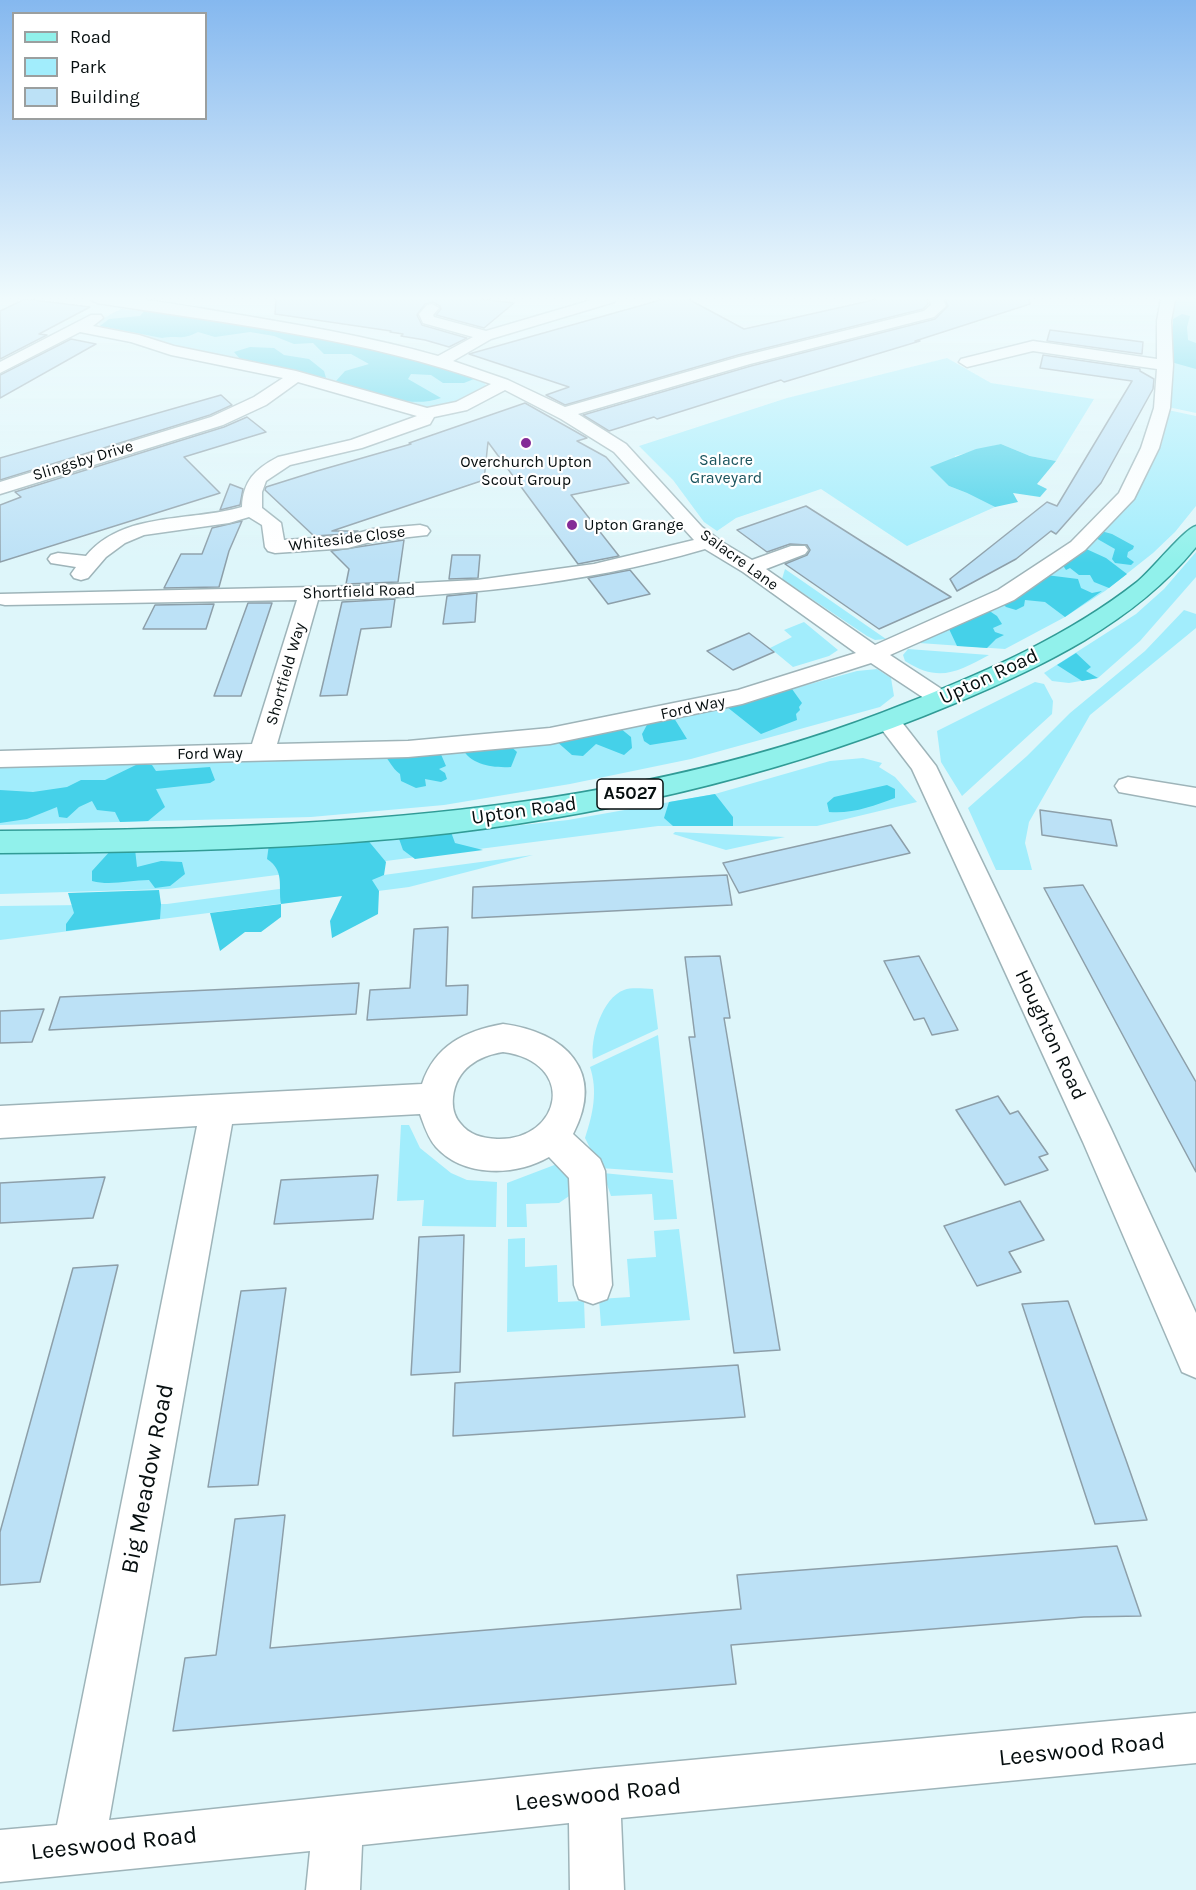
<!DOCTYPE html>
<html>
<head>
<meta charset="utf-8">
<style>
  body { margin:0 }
  #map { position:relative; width:1196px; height:1890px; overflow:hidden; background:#def6fa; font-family:Karla,sans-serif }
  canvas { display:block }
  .legend { position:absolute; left:12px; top:12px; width:195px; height:108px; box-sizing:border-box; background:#fff; border:2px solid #9b9f9f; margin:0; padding:8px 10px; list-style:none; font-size:18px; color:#060e0f }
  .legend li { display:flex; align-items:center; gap:12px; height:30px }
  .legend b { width:30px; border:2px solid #9b9f9f }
</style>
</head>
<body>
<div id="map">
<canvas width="1196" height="1890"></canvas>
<ul class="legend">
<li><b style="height:8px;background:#91f1eb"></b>Road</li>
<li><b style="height:16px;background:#a2edfc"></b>Park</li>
<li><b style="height:16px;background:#bce1f6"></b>Building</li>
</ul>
</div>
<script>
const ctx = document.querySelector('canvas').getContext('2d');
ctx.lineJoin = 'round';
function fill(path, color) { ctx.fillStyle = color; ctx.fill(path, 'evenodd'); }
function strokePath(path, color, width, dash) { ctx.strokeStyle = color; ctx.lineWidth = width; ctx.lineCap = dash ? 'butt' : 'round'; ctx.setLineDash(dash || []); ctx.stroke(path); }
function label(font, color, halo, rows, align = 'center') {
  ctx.font = font + ' Karla,sans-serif'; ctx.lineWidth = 4.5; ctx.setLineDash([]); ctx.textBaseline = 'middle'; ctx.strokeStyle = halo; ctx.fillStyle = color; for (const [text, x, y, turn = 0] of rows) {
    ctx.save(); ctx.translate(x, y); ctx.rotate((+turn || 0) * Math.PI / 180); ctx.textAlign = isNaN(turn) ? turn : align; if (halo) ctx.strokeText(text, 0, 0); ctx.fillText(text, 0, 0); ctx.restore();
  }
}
fill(new Path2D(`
  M 1174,299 L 1196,299 L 1196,413 L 1168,407 Z
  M 121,309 L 210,317 L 483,380 L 487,387 C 468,398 449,407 427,408 L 318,376 L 174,346 L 100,326 L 98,321 Z
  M 947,358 L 991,383 L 1094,399 L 1056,461 L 1030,456 L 1001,444 L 955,456 L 949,486 L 967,493 L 995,507 L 907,546 L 821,489 L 736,518 L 717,531 L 704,522 L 673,480 L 639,446 L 787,398 Z
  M 1168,410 L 1196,416 L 1196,506 L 1175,532 L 1153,553 L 1105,591 L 1065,617 L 1005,649 L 919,643 L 997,606 L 1114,518 L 1139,489 L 1162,443 Z
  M 1196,552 L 1196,577 L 1140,641 L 1098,678 L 1069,683 L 1052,681 L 1044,673 L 1136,614 L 1164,589 Z
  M 785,569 L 886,639 L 875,640 L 867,636 L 782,579 Z
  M 1184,610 L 1196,614 L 1196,628 L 1090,715 L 1029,822 L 1025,843 L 1032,870 L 996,870 L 968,808 L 1027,756 L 1070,713 L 1145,651 Z
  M 804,622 L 838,650 L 829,656 L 793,667 L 770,648 L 792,637 L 784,630 Z
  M 908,649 L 989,655 C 957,672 939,683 905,661 L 903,655 Z
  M 877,669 L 891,678 L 894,696 L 880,707 L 691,759 L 570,784 L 444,805 L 311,817 L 0,825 L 0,763 L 555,740 L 716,710 L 857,671 Z
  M 1035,682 L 1044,684 L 1053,701 L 1052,714 L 962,796 L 941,762 L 937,731 Z
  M 863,758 L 882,763 L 879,767 L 895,777 L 917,802 L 817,826 L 658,826 L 168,889 L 0,894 L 0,852 L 366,838 L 495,828 L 568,820 L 715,794 L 830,761 Z
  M 675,832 L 785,837 L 726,850 L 673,834 Z
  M 533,855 L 409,887 L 0,940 L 0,906 L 167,904 Z
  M 653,989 L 658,1029 L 593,1059 C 590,1039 602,998 624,990 C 632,987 644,989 653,989 Z
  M 658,1035 L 673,1173 L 600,1168 L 585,1138 C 593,1114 598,1091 590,1067 Z
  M 401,1125 L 409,1125 L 420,1148 L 451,1173 L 467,1180 L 497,1182 L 496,1227 L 422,1226 L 424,1200 L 397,1201 Z
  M 557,1164 L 568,1171 L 572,1194 L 559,1203 L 526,1204 L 527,1227 L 507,1227 L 507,1183 Z
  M 603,1173 L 673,1180 L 677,1219 L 654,1220 L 652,1194 L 611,1196 Z
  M 679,1229 L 690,1320 L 601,1326 L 599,1299 L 630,1297 L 627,1259 L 656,1257 L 654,1231 Z
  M 525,1238 L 525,1267 L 557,1265 L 558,1302 L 584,1301 L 585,1328 L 507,1332 L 508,1239 Z`), '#a2edfc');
fill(new Path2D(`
  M 145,310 L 210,317 L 367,346 L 474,377 L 474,379 L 464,383 L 443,383 L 431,375 L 411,374 L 408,379 L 441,398 C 407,410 368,391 336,381 L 345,371 L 369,364 L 351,354 L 324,354 L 313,343 L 294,344 L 274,336 L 250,332 L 215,337 L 198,332 C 180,341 179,335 162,338 L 100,326 L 109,319 L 140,316 Z
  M 1182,314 L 1190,316 L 1187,327 L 1188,340 L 1196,343 L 1196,369 L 1171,362 L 1173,319 Z
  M 250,347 L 274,348 L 284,355 L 309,359 L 324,371 L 326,378 L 241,360 L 234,352 Z
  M 1001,444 L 1030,456 L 1056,461 L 1037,484 L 1047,489 L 1040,497 L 1013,493 L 1018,502 L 995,507 L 967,493 L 949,486 L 930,467 L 976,449 Z
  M 1101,531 L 1112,534 L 1134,546 L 1133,549 L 1128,552 L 1127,557 L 1134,562 L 1131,565 L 1115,563 L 1112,559 L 1115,549 L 1094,537 Z
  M 1082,547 L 1106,558 L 1127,574 L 1109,588 L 1094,582 L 1090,575 L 1079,575 L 1070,568 L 1066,570 L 1062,564 Z
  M 1046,575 L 1078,579 L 1081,588 L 1092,593 L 1102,591 L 1065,617 L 1045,602 L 1025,600 L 1024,606 L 1016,610 L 1006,607 L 1002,603 Z
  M 988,610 L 997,616 L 1002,624 L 993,628 L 995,632 L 1004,635 L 996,639 L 987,648 L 957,646 L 949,629 Z
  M 1076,653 L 1091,667 L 1086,671 L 1098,678 L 1082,681 L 1057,665 Z
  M 792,689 L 802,703 L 799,707 L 800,710 L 796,714 L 797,720 L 761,734 L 727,707 Z
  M 674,718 L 687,739 L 650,745 L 644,741 L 642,734 L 648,723 Z
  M 620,728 L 631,737 L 632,748 L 624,755 L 596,744 L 583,756 L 572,755 L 555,740 L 586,734 L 591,736 L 592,733 Z
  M 508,744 L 517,752 L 511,767 C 492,768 471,765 462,748 Z
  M 440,752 L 446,766 L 439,769 L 445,773 L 447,779 L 441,782 L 425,779 L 426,786 L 416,788 L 401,781 L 400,774 C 391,768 390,759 382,754 Z
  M 140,763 L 152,765 L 156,771 L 210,767 L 215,780 L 210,783 L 156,789 L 165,807 L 148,821 L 120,822 L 115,812 L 97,810 L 92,801 L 79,807 L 67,818 L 59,817 L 57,807 L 27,819 L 0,823 L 0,790 L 33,792 L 67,787 L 81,780 L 105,780 Z
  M 887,785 L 895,789 L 895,798 C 873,806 853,814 829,812 L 827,803 L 834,797 Z
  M 715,794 L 733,817 L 733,826 L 673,826 L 664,818 L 669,802 Z
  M 451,832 L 455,843 L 483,850 L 415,859 L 403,850 L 398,836 Z
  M 366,838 L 386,862 L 384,875 L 372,880 L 379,891 L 378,914 L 332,938 L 330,921 L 342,896 L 281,904 L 281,917 L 261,932 L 245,932 L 220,951 L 210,913 L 281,904 C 278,885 285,871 267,859 L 269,844 Z
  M 112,849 L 135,849 L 137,867 L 161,861 L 182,862 L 185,874 L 170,886 L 155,888 L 149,880 C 129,880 111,886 92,881 L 92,871 Z
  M 159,890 L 161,904 L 160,919 L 66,931 L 66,924 L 74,913 L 68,893 Z`), '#45d1e9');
const building = new Path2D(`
  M 25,299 L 90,307 L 39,334 L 47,335 L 0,359 L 0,311 Z
  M 276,299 L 480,299 L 514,303 L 484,328 L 436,315 L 441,309 L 440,306 L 433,302 L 425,304 L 417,315 L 422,325 L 467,338 L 449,347 L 425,340 L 401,336 L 403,334 L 390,332 L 391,331 L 275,314 Z
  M 664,299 L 688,299 L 744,329 L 878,299 L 927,299 L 928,304 L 923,309 L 738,355 L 565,405 L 546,395 L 569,387 L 469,354 Z
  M 945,299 L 1029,299 L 1030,304 L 915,341 L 920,341 L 784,382 L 781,380 L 657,419 L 654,417 L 609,431 L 583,415 L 751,366 L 935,319 L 948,306 Z
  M 1050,330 L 1143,342 L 1142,354 L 1047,341 Z
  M 71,339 L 96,344 L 0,398 L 0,375 Z
  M 1043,355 L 1140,369 L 1140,371 L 1154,379 L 1153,389 L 1101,483 L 1056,534 L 1051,531 L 1016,559 L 957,591 L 950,579 L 1047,502 L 1057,506 L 1132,381 L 1040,368 Z
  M 221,395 L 232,405 L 210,415 L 0,480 L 0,458 Z
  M 525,403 L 587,438 L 577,441 L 606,457 L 629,483 L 571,495 L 619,556 L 578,564 L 488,442 L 484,480 L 332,531 L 358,531 L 347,534 L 314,536 L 265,490 L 266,487 L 317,471 L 411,444 L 409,443 Z
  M 247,417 L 266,432 L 184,457 L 220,493 L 0,562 L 0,505 L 21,497 L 15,492 L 224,427 Z
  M 230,484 L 243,489 L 240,505 L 220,510 Z
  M 806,506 L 869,546 L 951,597 L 879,629 L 785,564 L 807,555 L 810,550 L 807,545 L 790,544 L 767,552 L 737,530 Z
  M 242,521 L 229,551 L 219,587 L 164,588 L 181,554 L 202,554 L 212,528 Z
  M 404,540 L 398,582 L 346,584 L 349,569 L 331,551 Z
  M 452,555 L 480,555 L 478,578 L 449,579 Z
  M 630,570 L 650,594 L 608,604 L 588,578 Z
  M 477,593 L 475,622 L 443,624 L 447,596 Z
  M 395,599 L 391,627 L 361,629 L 347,695 L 320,696 L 342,602 Z
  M 248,603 L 272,603 L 241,696 L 214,696 Z
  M 214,604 L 206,629 L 143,629 L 155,605 Z
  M 749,633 L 774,652 L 733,670 L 707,651 Z
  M 1040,810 L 1111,820 L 1117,846 L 1042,835 Z
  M 891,825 L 910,853 L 739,893 L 723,863 Z
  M 727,875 L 732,905 L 472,918 L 473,887 Z
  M 1083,885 L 1196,1082 L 1196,1172 L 1044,888 Z
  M 448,927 L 446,986 L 468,985 L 467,1015 L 367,1020 L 370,990 L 410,988 L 414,929 Z
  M 720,956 L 730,1018 L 724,1018 L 780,1350 L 734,1353 L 689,1037 L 695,1037 L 685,957 Z
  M 919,956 L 958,1030 L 932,1035 L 924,1018 L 914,1020 L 884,961 Z
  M 359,983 L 356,1014 L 49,1030 L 60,997 Z
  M 44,1009 L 32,1042 L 0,1043 L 0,1011 Z
  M 998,1096 L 1010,1114 L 1018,1111 L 1048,1154 L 1039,1157 L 1048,1170 L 1005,1185 L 956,1110 Z
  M 378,1175 L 373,1219 L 274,1224 L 281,1180 Z
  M 105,1177 L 93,1218 L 0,1223 L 0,1183 Z
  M 1020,1201 L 1044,1240 L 1009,1252 L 1021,1272 L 977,1286 L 944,1226 Z
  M 464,1235 L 460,1372 L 411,1375 L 419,1237 Z
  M 118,1265 L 40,1582 L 0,1585 L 0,1532 L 73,1268 Z
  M 286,1288 L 258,1485 L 208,1487 L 241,1291 Z
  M 1068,1301 L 1126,1460 L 1147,1520 L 1095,1524 L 1022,1304 Z
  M 738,1365 L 745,1417 L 453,1436 L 455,1383 Z
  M 285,1515 L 270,1648 L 741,1609 L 737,1575 L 1117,1546 L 1141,1616 L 1084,1617 L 731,1645 L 736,1684 L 173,1731 L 185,1658 L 216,1655 L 235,1519 Z`);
fill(building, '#bce1f6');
strokePath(building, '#8d9fa9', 1.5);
const minor = new Path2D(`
  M 90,299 C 133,295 179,305 222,312 C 295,324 367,336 438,356 L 473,337 L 423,323 L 419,314 L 427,305 L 432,304 L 439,308 L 433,315 L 434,317 L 486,331 L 595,299 L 616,299 L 614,302 L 491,339 L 453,361 L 508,380 L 565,407 L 739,357 L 924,311 L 931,305 L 929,299 L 943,299 L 946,306 L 934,317 L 750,364 L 578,414 L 626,444 L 702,527 L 722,542 L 752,560 L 791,546 L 805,546 L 808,550 L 805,554 L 766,569 L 875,645 L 998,590 L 1071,542 L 1119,493 L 1141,448 L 1154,408 L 1157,369 L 1033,351 L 967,367 L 959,362 L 961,359 L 1033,341 L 1157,359 L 1157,321 L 1161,299 L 1175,299 L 1171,321 L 1173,365 L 1170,408 L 1159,448 L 1134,499 L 1085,550 L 1014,600 L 890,655 L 949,694 L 953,699 L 949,704 L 941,707 L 933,704 L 871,663 L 742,704 L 550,744 L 408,757 L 0,767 L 0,751 L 252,744 L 297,600 L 5,605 L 0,604 L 0,594 L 359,586 L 477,580 L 594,564 L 694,540 L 614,452 L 561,419 L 505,390 L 467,410 L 434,417 L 430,424 L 362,448 L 290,465 L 266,481 L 262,492 L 262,508 L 281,523 L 284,540 L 347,536 L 373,529 L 420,525 L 427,527 L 430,531 L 427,535 L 374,541 L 348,548 L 275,553 L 268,551 L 265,547 L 262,525 L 249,517 L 229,523 L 144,535 L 125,543 L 106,557 L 88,578 L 81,580 L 74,578 L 71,574 L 76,567 L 51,563 L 48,559 L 51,555 L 58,553 L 86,556 C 123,511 191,522 242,507 C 243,481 255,469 278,457 L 351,440 L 417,416 L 298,382 L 266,405 L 223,425 L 0,494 L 0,482 L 211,417 L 254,397 L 283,378 L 171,355 L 131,342 L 80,332 L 0,373 L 0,362 L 91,315 L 101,315 L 103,318 L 93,326 L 139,335 L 174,346 L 296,371 L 427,408 L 456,402 L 491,384 C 364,338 230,324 97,303 ZM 705,549 L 743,572 L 856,653 L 738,690 L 550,728 L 408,741 L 277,744 L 318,600 C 450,597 578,586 705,549 Z
  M 888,714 L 897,716 L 936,766 L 1111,1129 L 1196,1313 L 1196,1378 L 1182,1372 L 1083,1142 L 912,769 L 876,722 L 879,716 Z
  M 1128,777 L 1196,788 L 1196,806 L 1119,792 L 1115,786 L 1119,780 Z
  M 503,1024 C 565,1032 606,1071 573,1134 L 600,1159 L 605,1171 L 612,1285 L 607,1299 L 593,1304 L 579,1299 L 574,1285 L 569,1178 L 549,1157 C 516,1176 464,1178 436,1147 C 428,1138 424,1125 420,1114 L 232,1124 L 109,1820 L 594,1769 L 1196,1713 L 1196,1763 L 621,1818 L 624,1890 L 570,1890 L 569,1823 L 362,1845 L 360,1890 L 306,1890 L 310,1851 L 0,1882 L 0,1830 L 57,1825 L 197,1126 L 0,1138 L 0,1106 L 422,1084 C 435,1045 465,1031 503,1024 ZM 503,1052 C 578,1062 562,1141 497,1139 C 482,1138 469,1135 460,1123 C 454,1116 452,1107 453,1097 C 456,1069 478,1056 503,1052 Z`);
const primary = new Path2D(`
  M 1196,526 L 1196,547 C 1134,623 1042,667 953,704 C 793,771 622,812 450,833 C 301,850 150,852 0,853 L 0,831 C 305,829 620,819 907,703 C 988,671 1068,636 1137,582 C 1151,571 1184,529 1196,526 Z`);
strokePath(minor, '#9eb4b9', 3);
strokePath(primary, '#319b96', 3);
fill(minor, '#fff');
fill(primary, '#91f1eb');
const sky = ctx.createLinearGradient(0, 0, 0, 563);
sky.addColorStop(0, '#85b8ef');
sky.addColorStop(0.53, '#f0fbfd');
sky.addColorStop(1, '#f0fbfd00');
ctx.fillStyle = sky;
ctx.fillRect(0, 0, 1196, 563);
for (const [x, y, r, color] of [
  [526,443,6,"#842b97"],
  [572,525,6,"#842b97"]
]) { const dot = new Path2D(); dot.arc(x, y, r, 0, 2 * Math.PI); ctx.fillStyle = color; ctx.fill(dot); strokePath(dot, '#fff', 2); }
label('16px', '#1a545e', '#fff', [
  ["Salacre",726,460],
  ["Graveyard",726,478]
]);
label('16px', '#060e0f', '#fff', [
  ["Slingsby Drive",83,461,-17],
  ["Whiteside Close",347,539,-7],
  ["Salacre Lane",739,560,36],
  ["Shortfield Road",359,592,-2],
  ["Shortfield Way",286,674,-74],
  ["Ford Way",693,708,-12],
  ["Ford Way",210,754,-1]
]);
label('16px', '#060e0f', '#fff', [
  ["Overchurch Upton",526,462],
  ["Scout Group",526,480],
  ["Upton Grange",584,525,"left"]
]);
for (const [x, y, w] of [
  [630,794,66]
]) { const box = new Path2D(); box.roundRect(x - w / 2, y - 15, w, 30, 4.5); ctx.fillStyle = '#fff'; ctx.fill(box); strokePath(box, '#060e0f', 1.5); }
label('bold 18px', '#060e0f', null, [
  ["A5027",630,794]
]);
label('20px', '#060e0f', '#fff', [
  ["Upton Road",989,677,-25],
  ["Upton Road",524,811,-8],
  ["Houghton Road",1050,1035,65]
]);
label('24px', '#060e0f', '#fff', [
  ["Big Meadow Road",148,1479,-79],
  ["Leeswood Road",1082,1750,-6],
  ["Leeswood Road",598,1795,-6],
  ["Leeswood Road",114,1844,-6]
]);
</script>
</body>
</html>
